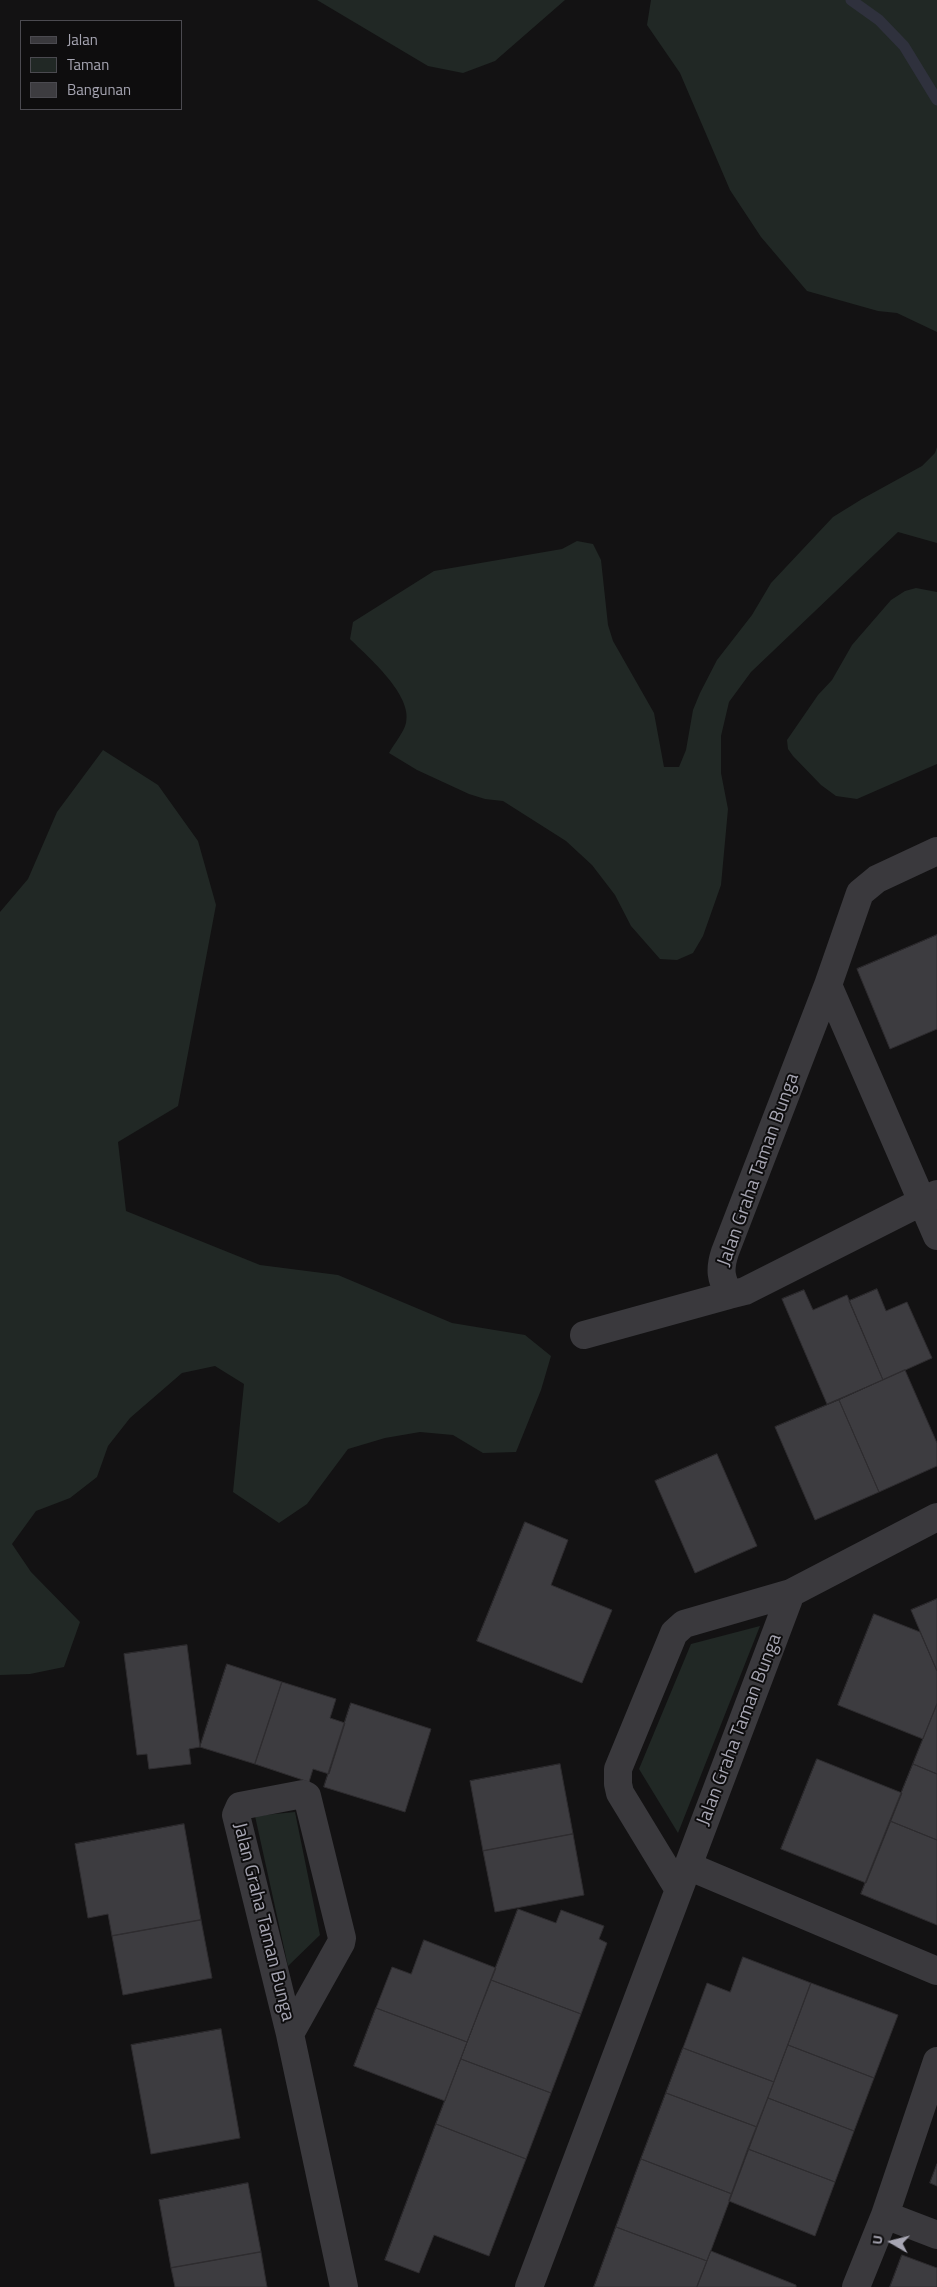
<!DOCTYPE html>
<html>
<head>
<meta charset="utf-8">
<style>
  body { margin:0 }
  #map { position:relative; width:937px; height:2287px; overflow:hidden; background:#131213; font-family:"Titillium Web",sans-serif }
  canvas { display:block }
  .legend { position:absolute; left:20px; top:20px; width:162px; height:90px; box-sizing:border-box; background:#0e0d0e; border:1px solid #4b4a50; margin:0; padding:6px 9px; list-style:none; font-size:15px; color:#a6a5b2 }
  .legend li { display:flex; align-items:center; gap:10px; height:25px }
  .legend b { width:25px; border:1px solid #4b4a50 }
  .north { position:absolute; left:867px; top:2217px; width:50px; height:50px; -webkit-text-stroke:4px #0e0d0e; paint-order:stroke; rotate:278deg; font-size:14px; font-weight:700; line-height:20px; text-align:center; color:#a6a5b2 }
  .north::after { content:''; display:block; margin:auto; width:18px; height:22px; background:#a6a5b2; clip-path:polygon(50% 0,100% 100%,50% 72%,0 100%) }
</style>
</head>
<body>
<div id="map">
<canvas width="937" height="2287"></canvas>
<ul class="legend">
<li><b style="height:6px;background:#3a393d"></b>Jalan</li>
<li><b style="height:14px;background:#212825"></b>Taman</li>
<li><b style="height:14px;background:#3d3c40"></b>Bangunan</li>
</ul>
<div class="north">U</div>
</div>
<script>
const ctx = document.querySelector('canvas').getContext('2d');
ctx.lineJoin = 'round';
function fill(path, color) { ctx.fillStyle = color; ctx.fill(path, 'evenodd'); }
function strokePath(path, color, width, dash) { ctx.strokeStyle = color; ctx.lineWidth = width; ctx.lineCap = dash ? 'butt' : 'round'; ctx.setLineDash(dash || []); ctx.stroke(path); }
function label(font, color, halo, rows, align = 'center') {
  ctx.font = font + ' "Titillium Web",sans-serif'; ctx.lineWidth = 4; ctx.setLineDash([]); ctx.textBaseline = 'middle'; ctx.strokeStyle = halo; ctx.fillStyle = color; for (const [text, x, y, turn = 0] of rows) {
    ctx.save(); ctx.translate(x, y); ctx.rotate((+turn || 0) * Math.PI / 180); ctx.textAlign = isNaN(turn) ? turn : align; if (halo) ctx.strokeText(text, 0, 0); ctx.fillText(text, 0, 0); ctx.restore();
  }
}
fill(new Path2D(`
  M 317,0 L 565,0 L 495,61 L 463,73 L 428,66 Z
  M 651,0 L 937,0 L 937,332 L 897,313 L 878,311 L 807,291 L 761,237 L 730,190 L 680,73 L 647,25 Z
  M 937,447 L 937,543 L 898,532 L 751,672 L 729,702 L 721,736 L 721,773 L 728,809 L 721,885 L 703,936 L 693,953 L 677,960 L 660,959 L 631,926 L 615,895 L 592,865 L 566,841 L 503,801 L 485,799 L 469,794 L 417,770 L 389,753 C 394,744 404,732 406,723 C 413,695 368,657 350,639 L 353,622 L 434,571 L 562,549 L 577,541 L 593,544 L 601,560 L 608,625 L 613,641 L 654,713 L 664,767 L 679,767 L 686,750 L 693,710 L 700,693 L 717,660 L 752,615 L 771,583 L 833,517 L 862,499 L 922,466 L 935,453 Z
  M 916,588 L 937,592 L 937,764 L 857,799 L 836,796 L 821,785 L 793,756 L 788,749 L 787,740 L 818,695 L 832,680 L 852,645 L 891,600 L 905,591 Z
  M 103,750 L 158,785 L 198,841 L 216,905 L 178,1106 L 118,1142 L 126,1211 L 260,1265 L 338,1275 L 452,1323 L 525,1335 L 551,1356 L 541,1390 L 516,1452 L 483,1453 L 453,1435 L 420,1432 L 385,1438 L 348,1449 L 307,1504 L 279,1523 L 233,1492 L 244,1384 L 215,1366 L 182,1373 L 130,1418 L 108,1446 L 97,1477 L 70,1498 L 36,1511 L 12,1544 L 31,1572 L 80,1622 L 64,1667 L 30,1674 L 0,1675 L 0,912 L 28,879 L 57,812 Z
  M 760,1626 L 678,1833 L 639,1769 L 691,1644 Z
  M 295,1812 L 320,1935 L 288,1966 L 255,1816 Z`), '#212825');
strokePath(new Path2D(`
  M 851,0 L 879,20 L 904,46 L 937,100`), '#2f313d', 11);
const building = new Path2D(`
  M 937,935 L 937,1029 L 890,1049 L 857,969 Z
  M 877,1289 L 886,1311 L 907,1302 L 932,1358 L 883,1380 L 849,1301 Z
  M 804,1290 L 813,1310 L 847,1295 L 883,1380 L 827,1404 L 782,1299 Z
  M 905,1370 L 937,1443 L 937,1466 L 879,1492 L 839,1400 Z
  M 839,1400 L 879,1492 L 815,1520 L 775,1427 Z
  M 717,1454 L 757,1546 L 695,1573 L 655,1481 Z
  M 525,1522 L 568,1540 L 551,1585 L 612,1610 L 582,1683 L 477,1641 Z
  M 937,1599 L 937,1671 L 911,1610 Z
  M 874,1614 L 920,1632 L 937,1671 L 937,1704 L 923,1739 L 838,1705 Z
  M 187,1645 L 200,1747 L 189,1749 L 191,1764 L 149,1769 L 147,1754 L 137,1755 L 124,1654 Z
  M 227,1664 L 282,1682 L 255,1764 L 200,1747 Z
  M 282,1682 L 336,1699 L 330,1718 L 345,1723 L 329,1774 L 313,1769 L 309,1782 L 255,1764 Z
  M 351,1703 L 431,1729 L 405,1812 L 324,1787 Z
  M 937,1704 L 937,1774 L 913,1764 Z
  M 817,1759 L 902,1793 L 866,1883 L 781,1849 Z
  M 560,1764 L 573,1834 L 483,1851 L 470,1781 Z
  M 913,1764 L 937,1774 L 937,1840 L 890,1821 Z
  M 890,1821 L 937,1840 L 937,1925 L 861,1894 Z
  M 184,1824 L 201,1920 L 112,1936 L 108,1914 L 88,1918 L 75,1844 Z
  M 573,1834 L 584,1895 L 495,1912 L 483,1851 Z
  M 518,1909 L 556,1923 L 561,1910 L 604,1926 L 599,1939 L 607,1943 L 581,2014 L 491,1980 Z
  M 201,1920 L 212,1978 L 123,1995 L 112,1936 Z
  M 424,1940 L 496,1968 L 467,2042 L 376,2008 L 392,1967 L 411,1974 Z
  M 743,1957 L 811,1983 L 774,2082 L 683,2048 L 707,1983 L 730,1992 Z
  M 491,1980 L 581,2014 L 551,2093 L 461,2059 Z
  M 811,1983 L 898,2015 L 874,2078 L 788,2045 Z
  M 376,2008 L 467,2042 L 445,2101 L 354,2066 Z
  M 221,2029 L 240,2138 L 151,2154 L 131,2045 Z
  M 788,2045 L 874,2078 L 854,2131 L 768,2098 Z
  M 683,2048 L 774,2082 L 757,2127 L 666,2093 Z
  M 461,2059 L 551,2093 L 526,2159 L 436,2124 Z
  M 666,2093 L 757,2127 L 732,2194 L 641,2159 Z
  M 768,2098 L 854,2131 L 835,2182 L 748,2149 Z
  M 436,2124 L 526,2159 L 489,2256 L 434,2235 L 419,2273 L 385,2260 Z
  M 748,2149 L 835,2182 L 815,2236 L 729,2201 Z
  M 641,2159 L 732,2194 L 707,2261 L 616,2227 Z
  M 937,2164 L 937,2186 L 930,2183 Z
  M 248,2183 L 261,2252 L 171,2268 L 159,2200 Z
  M 616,2227 L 707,2261 L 697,2287 L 594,2287 Z
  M 711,2251 L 796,2285 L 796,2287 L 697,2287 Z
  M 261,2252 L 267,2287 L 175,2287 L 171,2268 Z
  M 902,2255 L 937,2268 L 937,2287 L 890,2287 Z`);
fill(building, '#3d3c40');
strokePath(building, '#2e2c2f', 1);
strokePath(new Path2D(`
  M 937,851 L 877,879 L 860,893 L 828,985 L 937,1236
  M 828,985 L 725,1252 C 719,1270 721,1278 729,1295 L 745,1291 L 937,1194
  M 584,1335 L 729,1295
  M 688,1866 L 937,1971
  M 679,1890 L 620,1793 L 618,1784 L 618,1769 L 674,1633 L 684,1624 L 791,1593 L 937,1517
  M 290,2034 L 341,1943 L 342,1938 L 307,1796 L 303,1794 L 240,1806 L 236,1815 L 290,2034 L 344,2287
  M 885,2215 L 937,2235
  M 529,2287 L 791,1593
  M 856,2287 L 885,2215 L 937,2061`), '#3a393d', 28);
label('19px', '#a6a5b2', '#0e0d0e', [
  ["Jalan Graha Taman Bunga",759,1170,-70],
  ["Jalan Graha Taman Bunga",740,1730,-69],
  ["Jalan Graha Taman Bunga",263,1922,76]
]);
</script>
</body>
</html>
